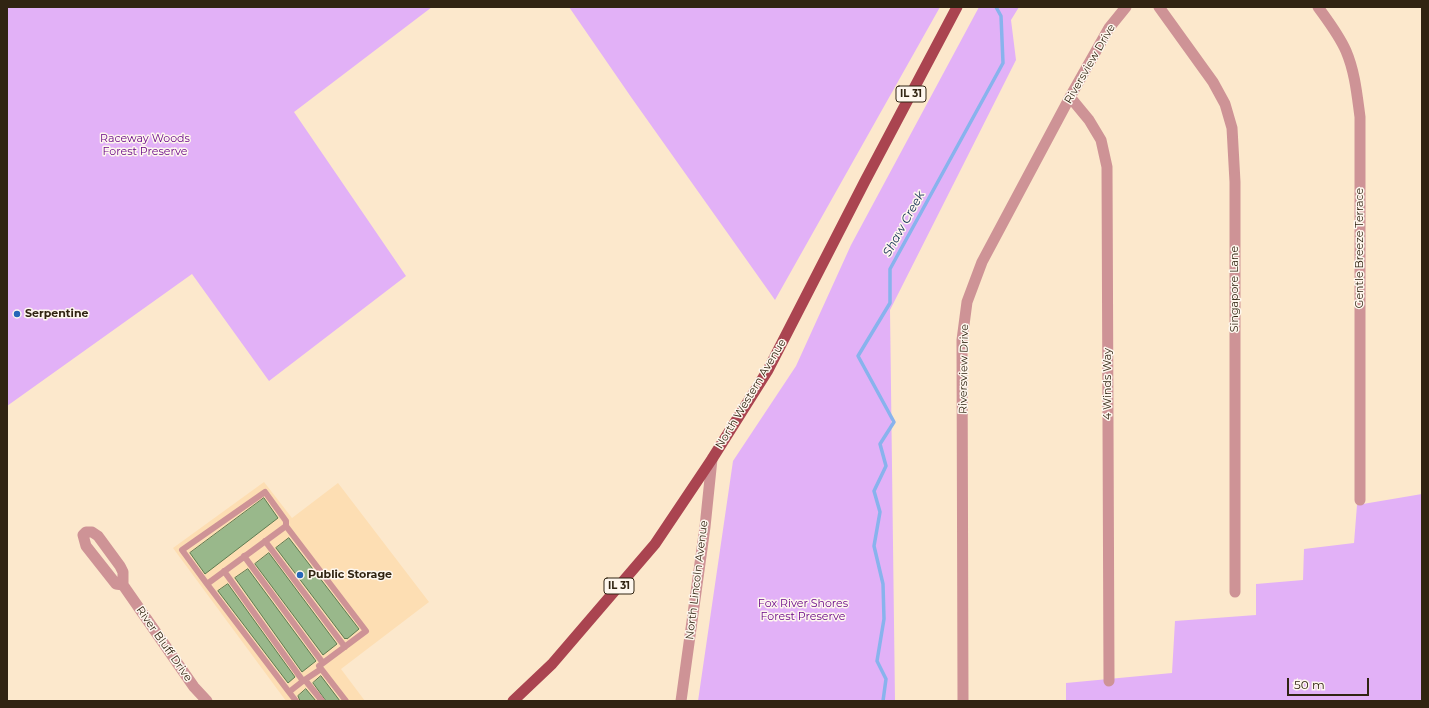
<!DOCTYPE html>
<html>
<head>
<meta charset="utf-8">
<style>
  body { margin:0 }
  #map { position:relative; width:1429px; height:708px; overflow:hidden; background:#fce8cc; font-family:Montserrat,sans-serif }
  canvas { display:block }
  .frame { position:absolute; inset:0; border:8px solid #312412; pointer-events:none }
  .scale { position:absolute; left:1287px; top:678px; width:82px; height:18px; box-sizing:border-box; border:2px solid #312412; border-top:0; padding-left:5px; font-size:12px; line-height:14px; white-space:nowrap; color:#312412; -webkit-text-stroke:3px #fef7ee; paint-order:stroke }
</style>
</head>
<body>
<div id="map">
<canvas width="1429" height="708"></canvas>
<div class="frame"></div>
<div class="scale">50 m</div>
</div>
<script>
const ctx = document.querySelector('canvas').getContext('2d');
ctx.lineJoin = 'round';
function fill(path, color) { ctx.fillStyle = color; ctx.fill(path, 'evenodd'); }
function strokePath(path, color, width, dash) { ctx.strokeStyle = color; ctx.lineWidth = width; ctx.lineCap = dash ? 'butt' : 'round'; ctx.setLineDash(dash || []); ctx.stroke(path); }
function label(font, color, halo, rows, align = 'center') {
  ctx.font = font + ' Montserrat,sans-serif'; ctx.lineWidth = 3; ctx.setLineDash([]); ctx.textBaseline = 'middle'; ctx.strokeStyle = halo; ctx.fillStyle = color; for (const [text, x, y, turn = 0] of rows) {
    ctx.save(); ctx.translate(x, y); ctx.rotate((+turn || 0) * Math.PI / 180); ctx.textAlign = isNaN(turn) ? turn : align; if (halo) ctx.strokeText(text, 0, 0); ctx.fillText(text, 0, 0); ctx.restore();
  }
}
fill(new Path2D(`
  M 264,482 L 292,518 L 338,483 L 429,602 L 341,669 L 365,701 L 286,701 L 173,548 Z`), '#fddeb3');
fill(new Path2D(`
  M 7,7 L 432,7 L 294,112 L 406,276 L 269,381 L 192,274 L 7,406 Z
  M 569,7 L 940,7 L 775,300 L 631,97 Z
  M 979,7 L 1019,7 L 1011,20 L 1016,60 L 890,310 L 895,701 L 698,701 L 733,461 L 796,366 L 851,245 Z
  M 1422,494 L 1422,701 L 1066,701 L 1066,683 L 1172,673 L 1175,621 L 1256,615 L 1256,584 L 1303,580 L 1304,549 L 1354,543 L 1357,505 Z`), '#e2b1f7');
strokePath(new Path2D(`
  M 883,701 L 886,679 L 877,661 L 884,619 L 883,584 L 874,546 L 880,512 L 874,491 L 886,466 L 880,444 L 894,422 L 858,356 L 890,303 L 890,269 L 1003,63 L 1001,16 L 996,7`), '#88b3ed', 3.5);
const building = new Path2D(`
  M 264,498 L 278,518 L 205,574 L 190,553 Z
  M 289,538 L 359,629 L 347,639 L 346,638 L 345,639 L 276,548 Z
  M 269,553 L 337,644 L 323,655 L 255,564 Z
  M 248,569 L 316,661 L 302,672 L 235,578 Z
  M 228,584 L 295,677 L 288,683 L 218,591 Z
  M 321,676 L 340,701 L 326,701 L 313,683 Z
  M 306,689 L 316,701 L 300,701 L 298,696 Z`);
fill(building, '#99b88b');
strokePath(building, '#5e7b51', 1);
strokePath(new Path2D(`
  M 286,526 L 207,584 L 182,550 L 265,492 L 286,521 L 286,526 L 366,631 L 319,666 L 346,701
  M 265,541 L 345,647
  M 244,556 L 323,663
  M 224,571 L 303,681 L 321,669
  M 207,584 L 289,692 L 303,681
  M 305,680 L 322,701
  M 289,692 L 296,701`), '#ce9396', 6);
strokePath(new Path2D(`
  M 1159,7 L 1213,82 L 1225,104 L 1232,128 L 1235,182 L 1235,592
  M 1318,7 C 1328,21 1339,35 1346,51 C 1355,72 1357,95 1360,117 L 1360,500
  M 1070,97 L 1089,120 L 1101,140 L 1107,167 L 1109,681
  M 123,585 L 116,584 L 86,546 L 83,535 L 86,532 L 92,532 L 98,536 L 120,566 L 123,572 L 123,585 L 194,687 L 207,701
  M 681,701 L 705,527 L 712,459
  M 963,701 L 962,340 L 967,302 L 982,262 L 1070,97 L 1109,28 L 1126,7`), '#ce9396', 11);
strokePath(new Path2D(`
  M 513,701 L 552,664 L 655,544 L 712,459 L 768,370 L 865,181 L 957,7`), '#aa4450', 11);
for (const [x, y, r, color] of [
  [17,314,4,"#2567b8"],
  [300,575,4,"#2567b8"]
]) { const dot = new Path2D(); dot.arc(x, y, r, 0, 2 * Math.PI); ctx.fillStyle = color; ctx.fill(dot); strokePath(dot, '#fef7ee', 1.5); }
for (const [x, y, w] of [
  [911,94,30],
  [619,586,30]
]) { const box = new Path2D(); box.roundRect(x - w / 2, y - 8, w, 16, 3); ctx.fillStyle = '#fef7ee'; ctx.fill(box); strokePath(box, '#312412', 1); }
label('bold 10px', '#312412', null, [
  ["IL 31",911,94],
  ["IL 31",619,586]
]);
label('11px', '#312412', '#fef7ee', [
  ["Riversview Drive",1090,64,-60],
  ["Gentle Breeze Terrace",1360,248,-90],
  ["Singapore Lane",1235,289,-90],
  ["Riversview Drive",964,369,-89],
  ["4 Winds Way",1108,384,-90],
  ["North Western Avenue",751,394,-59],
  ["North Lincoln Avenue",697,580,-83],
  ["River Bluff Drive",164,644,55]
]);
label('11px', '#6c0a89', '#fef7ee', [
  ["Raceway Woods",145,139],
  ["Forest Preserve",145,152],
  ["Fox River Shores",803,604],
  ["Forest Preserve",803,617]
]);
label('bold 11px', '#312412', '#fef7ee', [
  ["Serpentine",25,314],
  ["Public Storage",308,575]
], 'left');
label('italic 12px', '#143156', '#fef7ee', [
  ["Shaw Creek",904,224,-61]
]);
</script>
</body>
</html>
